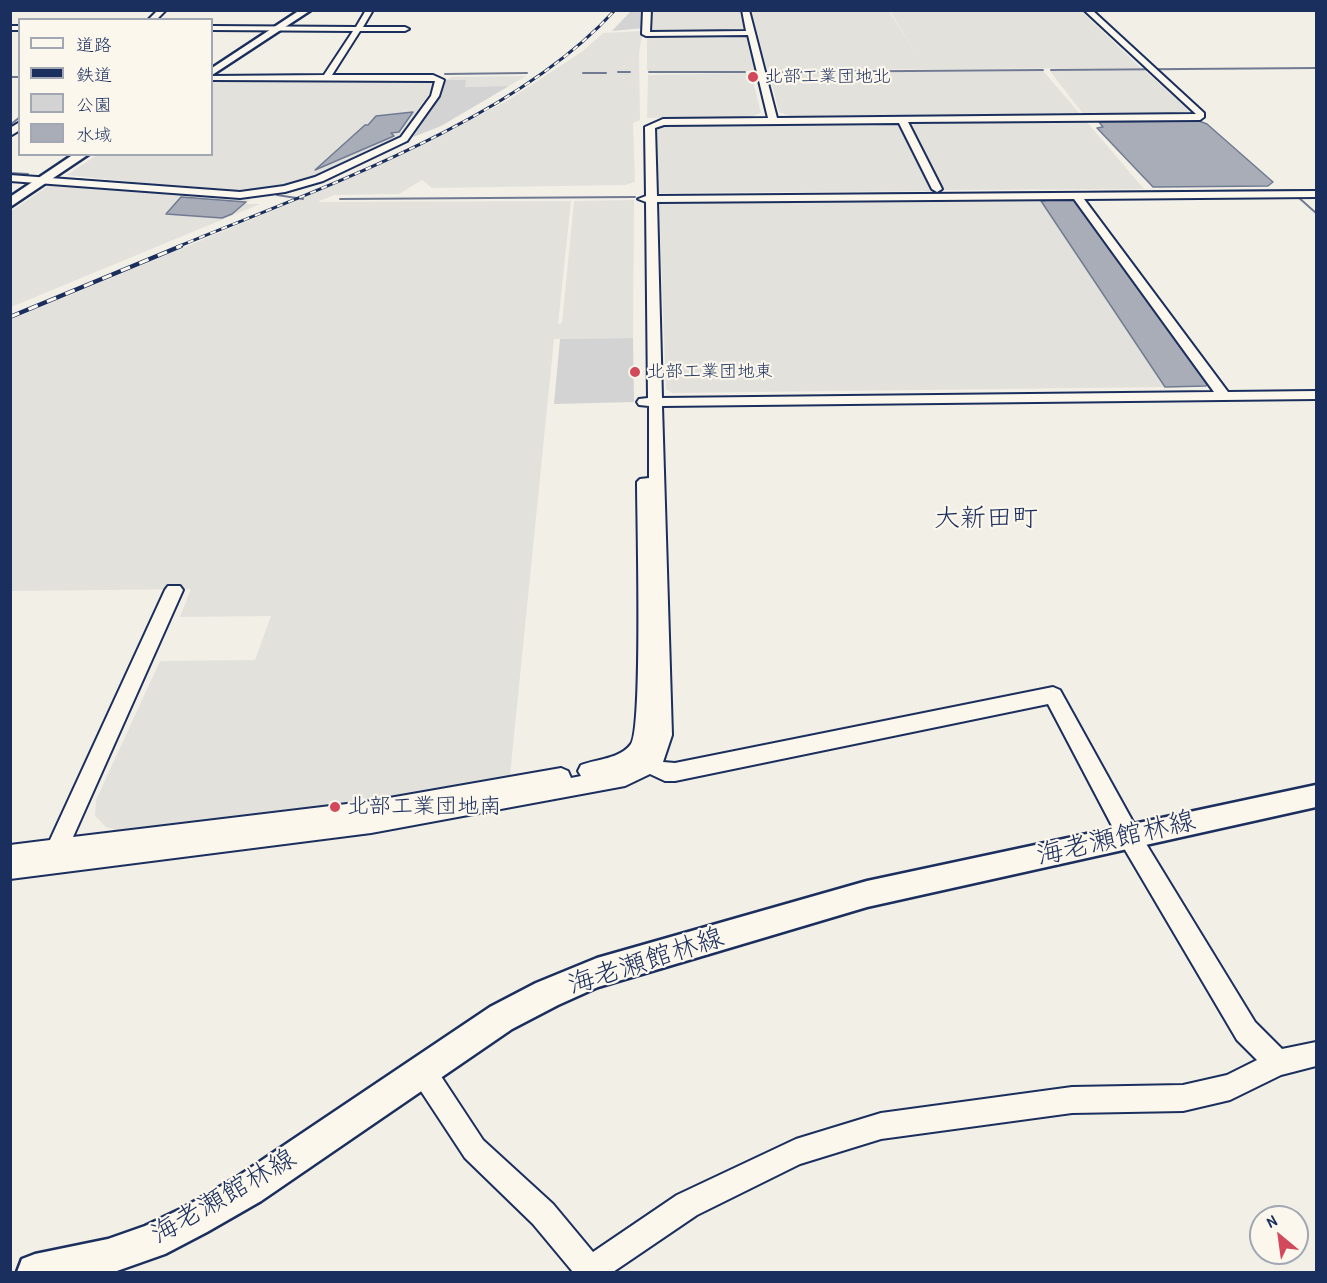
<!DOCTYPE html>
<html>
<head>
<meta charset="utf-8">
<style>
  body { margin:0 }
  #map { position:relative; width:1327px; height:1283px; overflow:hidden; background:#f2efe6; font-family:"Patrick Hand","Klee One",sans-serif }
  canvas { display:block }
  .frame { position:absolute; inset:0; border:12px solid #1b2f5e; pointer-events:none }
  .legend { position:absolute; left:18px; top:18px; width:195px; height:138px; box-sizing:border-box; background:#fbf7ec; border:2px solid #a1a7b3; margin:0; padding:8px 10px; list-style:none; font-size:18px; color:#1b2f5e }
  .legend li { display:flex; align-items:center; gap:12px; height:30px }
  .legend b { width:30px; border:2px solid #a1a7b3 }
  .north { position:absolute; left:1249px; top:1205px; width:60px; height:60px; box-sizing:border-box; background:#fbf7ec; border:2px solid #a1a7b3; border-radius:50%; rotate:331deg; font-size:16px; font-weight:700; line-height:24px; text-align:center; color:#1b2f5e }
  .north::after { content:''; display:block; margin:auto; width:21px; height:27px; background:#d1495b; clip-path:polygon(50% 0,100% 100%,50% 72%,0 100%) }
</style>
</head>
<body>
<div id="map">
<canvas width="1327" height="1283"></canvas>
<div class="frame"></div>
<ul class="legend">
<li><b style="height:8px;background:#fbf7ec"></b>道路</li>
<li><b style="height:8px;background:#1b2f5e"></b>鉄道</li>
<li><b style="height:16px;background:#d2d3d2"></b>公園</li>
<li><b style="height:16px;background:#a9adb7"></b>水域</li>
</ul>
<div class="north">N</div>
</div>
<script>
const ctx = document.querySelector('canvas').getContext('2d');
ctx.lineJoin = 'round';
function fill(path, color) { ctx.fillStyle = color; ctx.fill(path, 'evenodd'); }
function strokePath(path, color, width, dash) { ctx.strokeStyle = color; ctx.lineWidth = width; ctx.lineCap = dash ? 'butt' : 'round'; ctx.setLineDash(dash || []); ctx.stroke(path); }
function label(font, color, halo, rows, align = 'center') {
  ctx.font = font + ' "Patrick Hand","Klee One",sans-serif'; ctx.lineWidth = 4.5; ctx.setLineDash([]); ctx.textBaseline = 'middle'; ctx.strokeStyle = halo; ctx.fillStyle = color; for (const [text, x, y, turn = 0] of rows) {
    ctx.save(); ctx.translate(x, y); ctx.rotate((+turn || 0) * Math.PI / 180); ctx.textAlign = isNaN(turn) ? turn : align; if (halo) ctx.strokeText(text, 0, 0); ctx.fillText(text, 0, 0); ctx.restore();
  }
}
fill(new Path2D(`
  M 650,11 L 741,11 L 746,30 L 651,33 Z
  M 751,11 L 889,11 L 919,59 L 890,11 L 1081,11 L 1141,68 L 770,70 L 767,69 Z
  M 643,31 L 639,53 L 640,120 L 633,123 L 635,182 L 625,185 L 432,188 L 422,180 L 399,194 L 334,195 L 317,202 L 571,201 L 558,324 L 562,323 L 574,201 L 634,200 L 633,338 L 554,339 L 510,775 L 380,800 L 124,832 L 106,827 L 95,816 L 96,800 L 160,661 L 255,660 L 271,616 L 180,617 L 191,589 L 11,591 L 10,320 L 334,185 L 432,141 L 510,99 L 583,51 L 603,33 Z
  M 742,34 L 747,36 L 756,71 L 647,71 L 647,36 Z
  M 1144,70 L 1191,112 L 1188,114 L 1084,115 L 1050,71 Z
  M 1043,71 L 1081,115 L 791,116 L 779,112 L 769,73 Z
  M 751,73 L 761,113 L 751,117 L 647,118 L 648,75 Z
  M 526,76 L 509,86 L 464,87 L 466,81 L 445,80 L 452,77 Z
  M 270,79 L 434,81 L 427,97 L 397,138 L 305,181 L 261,192 L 187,187 L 182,190 L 159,188 L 162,185 L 67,175 L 97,155 L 212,154 L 212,80 Z
  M 1086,121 L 1144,189 L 943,190 L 911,125 L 916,122 Z
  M 893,123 L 901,125 L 933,191 L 659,193 L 653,129 L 662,125 Z
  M 55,185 L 145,193 L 155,191 L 251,198 L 246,204 L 260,204 L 11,307 L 10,212 L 48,186 Z
  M 1038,198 L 1164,387 L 672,393 L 666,389 L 659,204 L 665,201 Z`), '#e2e1dc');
fill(new Path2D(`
  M 631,11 L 644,11 L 644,28 L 612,31 Z
  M 445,80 L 466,80 L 465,87 L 509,86 L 441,126 L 413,137 L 432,109 Z
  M 633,338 L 634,402 L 554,404 L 560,339 Z`), '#d2d3d2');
const water = new Path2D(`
  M 413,112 L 399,132 L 391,133 L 394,136 L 315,170 L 365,125 L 368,125 L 376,116 Z
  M 1199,121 L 1207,124 L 1273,182 L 1268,186 L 1153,187 L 1097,128 L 1103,127 L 1099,122 Z
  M 181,197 L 246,202 L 232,214 L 222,218 L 166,214 Z
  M 1044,198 L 1077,200 L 1210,383 L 1206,386 L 1165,387 L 1041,201 L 1045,201 Z`);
fill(water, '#a9adb7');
strokePath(water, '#707b93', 1.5);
strokePath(new Path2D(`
  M 1051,70 L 1316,68
  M 618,72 L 630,72
  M 649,72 L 745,72
  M 777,72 L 1043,70
  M 583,73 L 606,73
  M 445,74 L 527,73
  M 212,75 L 218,75
  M 10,77 L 20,77
  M 10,125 L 20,117
  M 10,173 L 28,174
  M 74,179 L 159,186
  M 860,194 L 1316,190
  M 277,195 L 303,199
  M 1298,197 L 1316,213
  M 340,199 L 635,197`), '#707b93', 2);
const minor = new Path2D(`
  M 158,10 L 166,10 L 156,20 L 148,20 Z
  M 366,10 L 373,10 L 363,27 L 405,27 L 409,29 L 405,31 L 360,31 L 332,75 L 433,75 L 444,80 L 439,96 L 407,141 L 323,181 L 285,192 L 240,198 L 10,181 L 10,175 L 240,192 L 284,186 L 315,177 L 401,137 L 431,96 L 435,81 L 212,80 L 212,76 L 324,75 L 353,31 L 212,30 L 212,26 L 356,27 Z
  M 643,10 L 651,10 L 650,32 L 746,31 L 742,10 L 749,10 L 777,118 L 1196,114 L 1084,10 L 1092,10 L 1204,113 L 1204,117 L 1200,120 L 908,122 L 942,189 L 937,192 L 932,189 L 899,123 L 664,125 L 655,128 L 657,196 L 1316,191 L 1316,197 L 1084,199 L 1228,392 L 1316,391 L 1316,399 L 662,406 L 672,735 L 663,762 L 675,763 L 1053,687 L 1060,690 L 1137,829 L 1255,1022 L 1282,1049 L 1316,1042 L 1316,1066 L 1281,1075 L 1230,1100 L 1183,1111 L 1072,1113 L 881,1139 L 800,1164 L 697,1215 L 613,1272 L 573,1272 L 533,1224 L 465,1158 L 413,1079 L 409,1070 L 413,1061 L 422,1057 L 431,1061 L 483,1140 L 553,1204 L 593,1252 L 677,1195 L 796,1139 L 881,1113 L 1072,1087 L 1183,1085 L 1227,1075 L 1257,1060 L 1237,1040 L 1121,843 L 1048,704 L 675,781 L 665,781 L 650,774 L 625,786 L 371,833 L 10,879 L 10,845 L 50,840 L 165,590 L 168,586 L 180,586 L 183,590 L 73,837 L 372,801 L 561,768 L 568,771 L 571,778 L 581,776 L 578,771 L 581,765 C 597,759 620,759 631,744 C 643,728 637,518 637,482 L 640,479 L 649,478 L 649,406 L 639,405 L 637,402 L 639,399 L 648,398 L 646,202 L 638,199 L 646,196 L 645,127 L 663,119 L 768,118 L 748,35 L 646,36 L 642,34 ZM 1074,199 L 1214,392 L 662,398 L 657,202 Z
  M 10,26 L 20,26 L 20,30 L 10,30 Z
  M 20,122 L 20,130 L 10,136 L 10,128 Z`);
const major = new Path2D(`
  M 300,10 L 311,10 L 212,75 L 212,68 Z
  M 74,154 L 89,154 L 10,207 L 10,197 Z
  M 1316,785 L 1316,807 L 867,907 L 598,987 L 558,1005 L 512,1029 L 261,1201 L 207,1232 L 165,1254 L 114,1272 L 17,1272 L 22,1259 L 35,1254 L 108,1239 L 145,1226 L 183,1208 L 237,1177 L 490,1007 L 536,983 L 597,958 L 867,881 Z`);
strokePath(minor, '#1b2f5e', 4);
strokePath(major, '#1b2f5e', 5);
fill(minor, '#fbf7ec');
fill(major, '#fbf7ec');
const railFar1 = new Path2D(`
  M 177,247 C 315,190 514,122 615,10`);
const rail = new Path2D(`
  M 10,317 L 181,246`);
strokePath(railFar1, '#1b2f5e', 3);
strokePath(rail, '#1b2f5e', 4.5);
strokePath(railFar1, '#fbf7ec', 2, [6]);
strokePath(rail, '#fbf7ec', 3, [10]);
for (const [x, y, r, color] of [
  [753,77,6,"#d1495b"],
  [635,372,6,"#d1495b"],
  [335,807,6,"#d1495b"]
]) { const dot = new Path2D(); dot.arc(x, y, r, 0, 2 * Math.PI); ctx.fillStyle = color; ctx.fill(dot); strokePath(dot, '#fbf7ec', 2); }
label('18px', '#1b2f5e', '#fbf7ec', [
  ["北部工業団地北",765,77],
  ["北部工業団地東",647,372]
], 'left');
label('22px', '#1b2f5e', '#fbf7ec', [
  ["北部工業団地南",347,807]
], 'left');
label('26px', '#1b2f5e', '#fbf7ec', [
  ["大新田町",986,519]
]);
label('27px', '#1b2f5e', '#fbf7ec', [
  ["海老瀬館林線",1116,839,-13],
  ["海老瀬館林線",646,962,-18],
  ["海老瀬館林線",224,1197,-30]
]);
</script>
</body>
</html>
